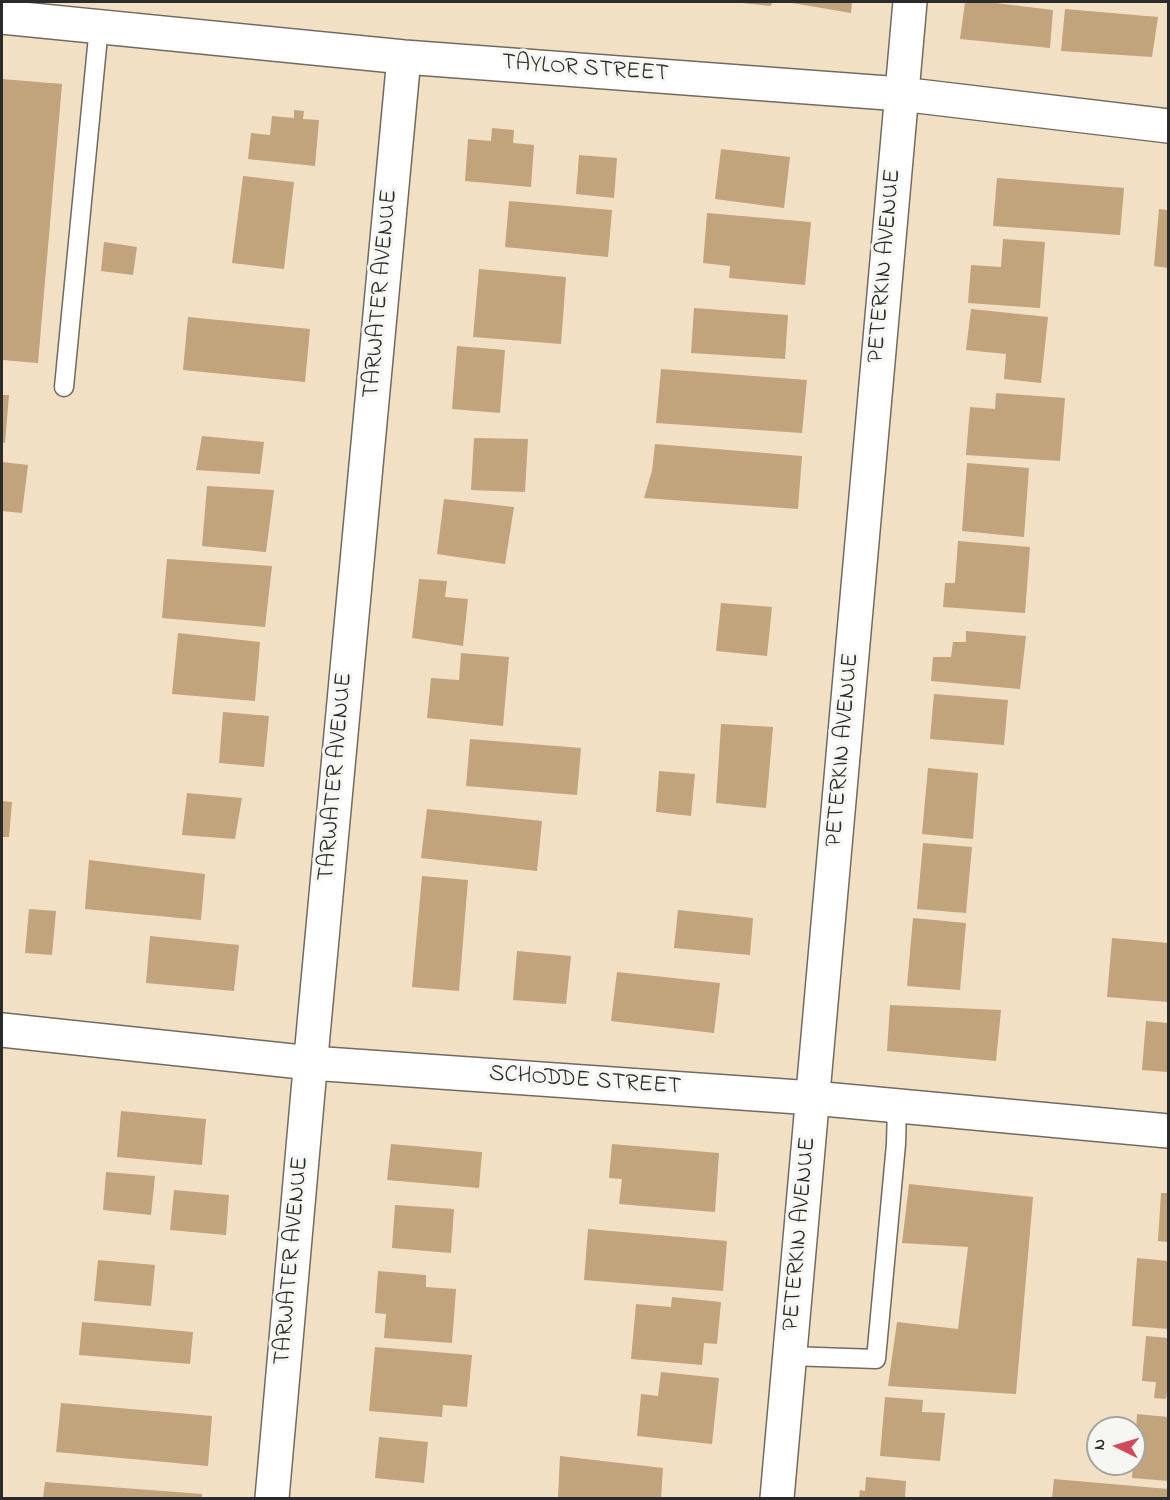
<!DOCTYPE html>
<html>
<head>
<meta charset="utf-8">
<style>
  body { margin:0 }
  #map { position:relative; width:1170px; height:1500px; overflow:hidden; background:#f2e0c5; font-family:"Indie Flower",sans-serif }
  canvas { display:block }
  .frame { position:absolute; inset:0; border:3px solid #2b2b2b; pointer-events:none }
  .north { position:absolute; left:1086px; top:1416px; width:60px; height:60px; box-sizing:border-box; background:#f6f6f2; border:2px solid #a5a5a2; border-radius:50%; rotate:275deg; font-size:16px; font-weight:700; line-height:24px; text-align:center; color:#2b2b2b }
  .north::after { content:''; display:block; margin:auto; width:21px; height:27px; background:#d1495b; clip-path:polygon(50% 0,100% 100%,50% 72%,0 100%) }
</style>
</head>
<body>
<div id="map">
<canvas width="1170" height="1500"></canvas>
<div class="frame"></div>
<div class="north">N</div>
</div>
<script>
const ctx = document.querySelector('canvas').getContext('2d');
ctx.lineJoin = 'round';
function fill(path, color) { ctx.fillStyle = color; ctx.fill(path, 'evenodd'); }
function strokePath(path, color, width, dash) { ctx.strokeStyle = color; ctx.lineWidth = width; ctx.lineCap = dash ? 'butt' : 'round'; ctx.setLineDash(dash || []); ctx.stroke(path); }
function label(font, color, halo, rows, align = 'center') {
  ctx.font = font + ' "Indie Flower",sans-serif'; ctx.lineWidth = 6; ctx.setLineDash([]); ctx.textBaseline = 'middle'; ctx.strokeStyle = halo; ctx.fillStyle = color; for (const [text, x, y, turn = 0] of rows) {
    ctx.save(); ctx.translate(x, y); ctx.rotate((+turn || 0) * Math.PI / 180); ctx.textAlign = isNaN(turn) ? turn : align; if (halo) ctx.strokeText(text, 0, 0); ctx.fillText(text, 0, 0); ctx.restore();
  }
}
fill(new Path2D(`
  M 742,2 L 772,2 L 771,6 L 742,3 Z
  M 793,2 L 852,2 L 851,13 L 792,3 Z
  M 965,2 L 987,2 L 1053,10 L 1050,48 L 960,39 Z
  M 1065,9 L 1158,17 L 1152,57 L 1061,51 Z
  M 2,79 L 62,84 L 38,363 L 2,360 Z
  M 294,110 L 304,111 L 303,119 L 319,120 L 315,166 L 248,159 L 251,133 L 270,135 L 272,116 L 294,118 Z
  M 492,128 L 514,130 L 513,143 L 534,145 L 531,187 L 465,181 L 468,139 L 491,141 Z
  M 721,149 L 790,157 L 784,208 L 715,199 Z
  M 579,155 L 617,158 L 614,198 L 576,194 Z
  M 243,176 L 294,182 L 284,269 L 232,263 Z
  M 997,178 L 1124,188 L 1120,235 L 993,226 Z
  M 509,201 L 612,210 L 608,257 L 505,247 Z
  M 1159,209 L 1168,210 L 1168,268 L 1154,266 Z
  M 707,213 L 811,222 L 805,285 L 729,278 L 730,266 L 703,263 Z
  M 1003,239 L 1045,242 L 1040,308 L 968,303 L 971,265 L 1001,267 Z
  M 104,242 L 137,247 L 133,275 L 101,271 Z
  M 479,269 L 566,277 L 561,344 L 473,337 Z
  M 694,308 L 788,315 L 785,359 L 691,353 Z
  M 971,309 L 1048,317 L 1041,383 L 1004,379 L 1006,354 L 966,350 Z
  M 188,317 L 310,329 L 305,382 L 183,370 Z
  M 457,346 L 505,350 L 500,413 L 452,409 Z
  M 661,369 L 807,380 L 802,433 L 656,423 Z
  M 996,393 L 1065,398 L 1060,461 L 966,455 L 970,407 L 995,409 Z
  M 2,395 L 9,395 L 5,443 L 2,442 Z
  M 202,436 L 264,442 L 260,474 L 196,470 Z
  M 474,438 L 528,439 L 525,492 L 471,490 Z
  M 655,444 L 802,456 L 798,509 L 644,498 L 652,471 Z
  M 2,462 L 28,465 L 22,513 L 2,511 Z
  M 967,463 L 1029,468 L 1024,537 L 962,531 Z
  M 207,486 L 274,490 L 266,552 L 202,546 Z
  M 444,499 L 514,507 L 505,564 L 437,554 Z
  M 958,541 L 1030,547 L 1025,613 L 943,607 L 945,583 L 955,583 Z
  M 167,559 L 272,566 L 265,627 L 162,618 Z
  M 419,579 L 447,581 L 445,597 L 468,599 L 463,646 L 412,638 Z
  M 721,603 L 772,607 L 767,656 L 716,651 Z
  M 966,631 L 1026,636 L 1020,689 L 931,681 L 933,657 L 951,657 L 953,642 L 966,642 Z
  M 178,633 L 260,642 L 255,701 L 172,694 Z
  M 461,653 L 509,657 L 503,726 L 427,718 L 431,678 L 459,680 Z
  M 934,694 L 1008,700 L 1004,745 L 930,739 Z
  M 223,712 L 269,716 L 264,767 L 219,763 Z
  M 721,724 L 773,727 L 766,808 L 716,803 Z
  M 470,739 L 581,748 L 577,795 L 466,786 Z
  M 928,768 L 978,773 L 973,839 L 922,834 Z
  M 659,771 L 695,774 L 691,816 L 656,812 Z
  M 187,793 L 242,798 L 235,839 L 182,835 Z
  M 2,801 L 12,802 L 9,837 L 2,837 Z
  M 427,809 L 542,821 L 537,871 L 421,858 Z
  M 923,843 L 972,847 L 966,913 L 917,909 Z
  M 89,860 L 205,874 L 201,920 L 85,909 Z
  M 422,876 L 468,880 L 459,991 L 412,987 Z
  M 29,909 L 56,911 L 52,955 L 25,953 Z
  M 678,910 L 753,918 L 750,955 L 674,948 Z
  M 913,918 L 966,923 L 960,990 L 907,986 Z
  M 150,936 L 239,945 L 234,991 L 146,983 Z
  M 1112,938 L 1168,943 L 1168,1002 L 1107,997 Z
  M 517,951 L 571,956 L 566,1004 L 513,1000 Z
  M 617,972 L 720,983 L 714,1033 L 611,1021 Z
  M 890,1005 L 1001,1010 L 996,1061 L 887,1051 Z
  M 1146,1021 L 1168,1023 L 1168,1072 L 1142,1070 Z
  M 121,1111 L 206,1119 L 202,1165 L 117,1157 Z
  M 391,1144 L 482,1152 L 479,1188 L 387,1180 Z
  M 612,1144 L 719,1153 L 715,1212 L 619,1204 L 622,1179 L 609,1178 Z
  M 106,1172 L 155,1176 L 151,1215 L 103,1210 Z
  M 909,1184 L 1033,1197 L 1016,1394 L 888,1386 L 897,1322 L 958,1329 L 968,1247 L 902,1243 Z
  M 174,1190 L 229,1195 L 226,1235 L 170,1230 Z
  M 1161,1193 L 1168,1193 L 1168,1242 L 1158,1241 Z
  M 395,1205 L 454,1209 L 451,1253 L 392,1248 Z
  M 588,1229 L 727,1241 L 723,1291 L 584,1280 Z
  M 1137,1258 L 1168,1261 L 1168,1329 L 1132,1326 Z
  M 98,1260 L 155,1265 L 151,1306 L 94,1301 Z
  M 378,1271 L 426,1275 L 426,1287 L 456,1289 L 452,1343 L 384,1338 L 386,1314 L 375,1313 Z
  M 672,1297 L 721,1302 L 717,1344 L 704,1343 L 702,1365 L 631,1359 L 636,1304 L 671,1307 Z
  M 82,1322 L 193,1332 L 190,1364 L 79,1355 Z
  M 1146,1336 L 1168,1338 L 1168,1392 L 1167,1392 L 1166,1399 L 1154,1398 L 1156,1382 L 1142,1381 Z
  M 375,1347 L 472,1355 L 467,1407 L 443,1405 L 442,1417 L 369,1411 Z
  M 661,1372 L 719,1378 L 712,1444 L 637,1436 L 641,1394 L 658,1396 Z
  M 885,1397 L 923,1400 L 922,1412 L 945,1413 L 940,1461 L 880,1456 Z
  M 61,1403 L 212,1416 L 208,1466 L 56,1452 Z
  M 1137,1414 L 1168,1417 L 1168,1481 L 1132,1478 L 1133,1464 L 1134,1464 Z
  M 379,1437 L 428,1442 L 424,1483 L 375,1478 Z
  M 560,1456 L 663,1468 L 661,1498 L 558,1498 Z
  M 866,1477 L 906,1481 L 905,1498 L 859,1498 L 860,1490 L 865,1491 Z
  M 1054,1479 L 1168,1489 L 1168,1498 L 1052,1498 Z
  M 45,1482 L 202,1494 L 202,1498 L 43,1498 Z`), '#c1a37c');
const lane = new Path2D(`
  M 64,387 L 99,26
  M 790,1356 L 876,1359 L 896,1144 L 897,1106`);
const street = new Path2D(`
  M 2,17 L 404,57 L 901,94 L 1168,126
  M 2,1030 L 311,1063 L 813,1098 L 1168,1131
  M 272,1498 L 313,1035 L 404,57
  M 777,1498 L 910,2`);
strokePath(lane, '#716a61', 21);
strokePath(street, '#716a61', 36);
strokePath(lane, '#fff', 18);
strokePath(street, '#fff', 33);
label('24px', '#2b2b2b', '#f6f6f2', [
  ["TAYLOR STREET",585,70,4],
  ["PETERKIN AVENUE",886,266,-85],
  ["TARWATER AVENUE",382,294,-85],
  ["PETERKIN AVENUE",844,750,-85],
  ["TARWATER AVENUE",337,777,-85],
  ["SCHODDE STREET",585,1082,4],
  ["PETERKIN AVENUE",801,1234,-85],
  ["TARWATER AVENUE",293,1261,-85]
]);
</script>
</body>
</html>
